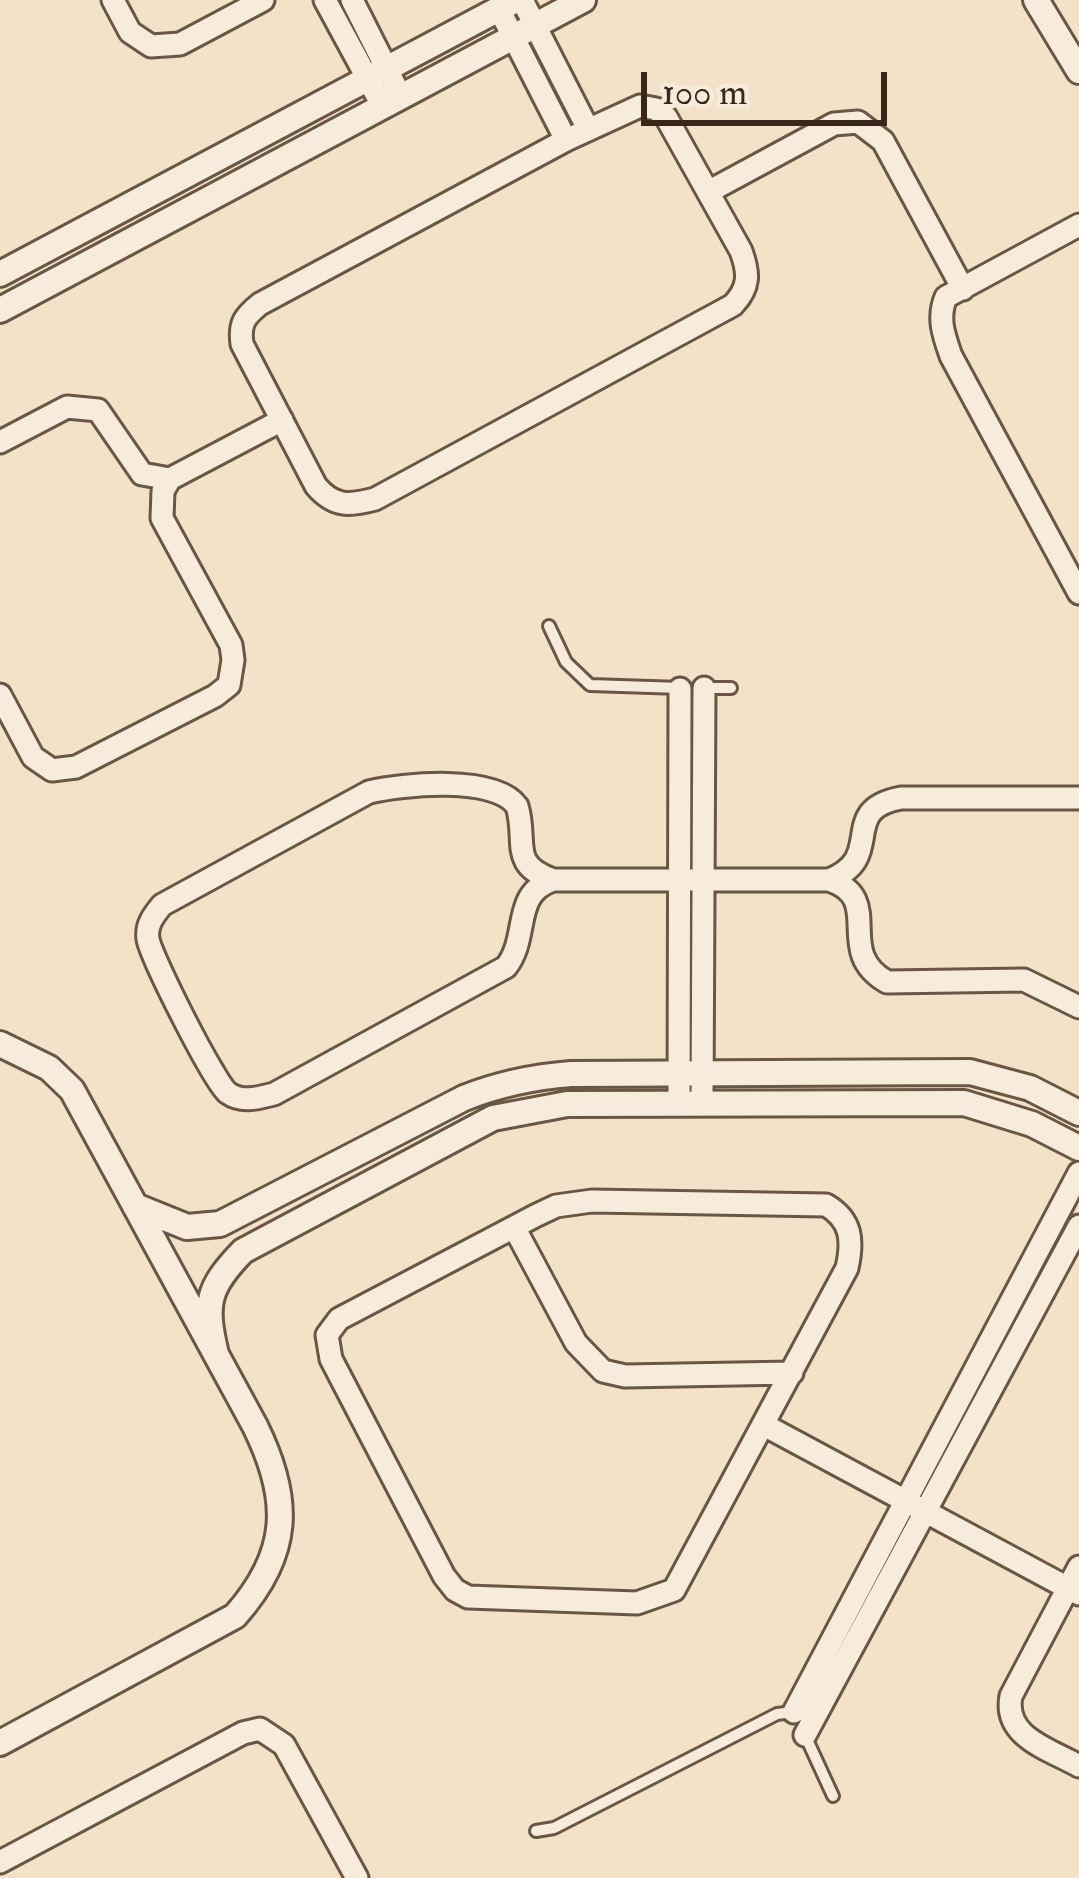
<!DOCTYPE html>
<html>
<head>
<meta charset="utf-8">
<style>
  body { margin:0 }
  #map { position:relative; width:1079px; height:1878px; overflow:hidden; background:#f3e1c8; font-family:"IM FELL Double Pica",serif }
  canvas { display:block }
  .scale { position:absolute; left:641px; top:72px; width:246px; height:54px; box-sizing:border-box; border:6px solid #3b2718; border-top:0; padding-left:15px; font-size:36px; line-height:42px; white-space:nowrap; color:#3b2718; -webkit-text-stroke:9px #f7ecdb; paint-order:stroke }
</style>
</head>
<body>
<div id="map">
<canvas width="1079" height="1878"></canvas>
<div class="scale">100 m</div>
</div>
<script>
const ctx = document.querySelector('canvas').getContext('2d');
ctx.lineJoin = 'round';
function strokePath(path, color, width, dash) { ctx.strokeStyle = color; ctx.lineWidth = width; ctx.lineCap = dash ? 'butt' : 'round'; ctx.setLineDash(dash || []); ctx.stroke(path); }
const service = new Path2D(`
  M 549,626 L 566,662 L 590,685 L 681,688
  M 705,688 L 731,688
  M 804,1733 L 833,1796
  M 536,1831 L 554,1828 L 777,1714 L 793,1712`);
const minor = new Path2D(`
  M 113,0 L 130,32 L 151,46 L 180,44 L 263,0
  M 325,0 L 383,107
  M 352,0 L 401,97
  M 522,0 L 588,129
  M 499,9 L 566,140
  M 640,106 L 656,109 L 666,117 L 741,251 C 749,273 750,287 733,305 L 375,499 C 349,506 334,507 316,486 L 242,344 C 239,323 245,316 260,304 L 566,140 Z
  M 708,192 L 834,124 L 858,122 L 883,141 L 963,289
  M 1079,225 L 946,297 C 937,318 944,336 951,356 L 1079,593
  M 0,442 L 67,407 L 98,410 L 142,474 L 170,479 L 282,420
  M 0,695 L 33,757 L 52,770 L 76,767 L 215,696 L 229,685 L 233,660 L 231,645 L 162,518 L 163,491 L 170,479
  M 553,880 C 511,894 530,937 506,967 L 274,1094 C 258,1098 242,1103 228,1093 C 215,1084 151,957 148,939 C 146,925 153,916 162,905 L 369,792 C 403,784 495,775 517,806 C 528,842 508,864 553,880 L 829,880 C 887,899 832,951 887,982 L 1024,980 L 1079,1007
  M 829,880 C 888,857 836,810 901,798 L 1079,798
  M 679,1104 L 680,689
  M 702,1104 L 704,688
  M 592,1201 L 826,1205 C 852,1220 853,1241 847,1268 L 674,1590 L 637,1603 L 468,1597 L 455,1590 L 444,1576 L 331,1359 L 327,1335 L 339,1319 L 535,1216 L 556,1206 Z
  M 514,1227 L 576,1343 L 603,1371 L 625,1376 L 792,1373
  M 764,1425 L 1079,1594
  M 1079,1567 L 1011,1696 C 1003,1737 1049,1749 1079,1766
  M 794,1712 L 1079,1173
  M 805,1735 L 1079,1226
  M 0,1862 L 243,1733 L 260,1729 L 284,1745 L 357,1878`);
const tertiary = new Path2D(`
  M 1036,0 L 1079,71
  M 0,274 L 516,0
  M 0,310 L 583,0
  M 0,1044 L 49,1068 L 72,1090 L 255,1426 C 291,1499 291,1553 235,1616 L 0,1743
  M 135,1206 L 187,1227 L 220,1224 L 464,1098 C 499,1084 532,1077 571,1074 L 970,1072 L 1030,1088 L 1079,1113
  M 216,1354 C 204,1304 207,1288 243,1251 L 493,1118 L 567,1104 L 964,1103 L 1032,1124 L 1079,1148`);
strokePath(service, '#695644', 16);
strokePath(minor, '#695644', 27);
strokePath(tertiary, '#695644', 30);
strokePath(service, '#f7ecdb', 10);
strokePath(minor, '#f7ecdb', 21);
strokePath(tertiary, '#f7ecdb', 24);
</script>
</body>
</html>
